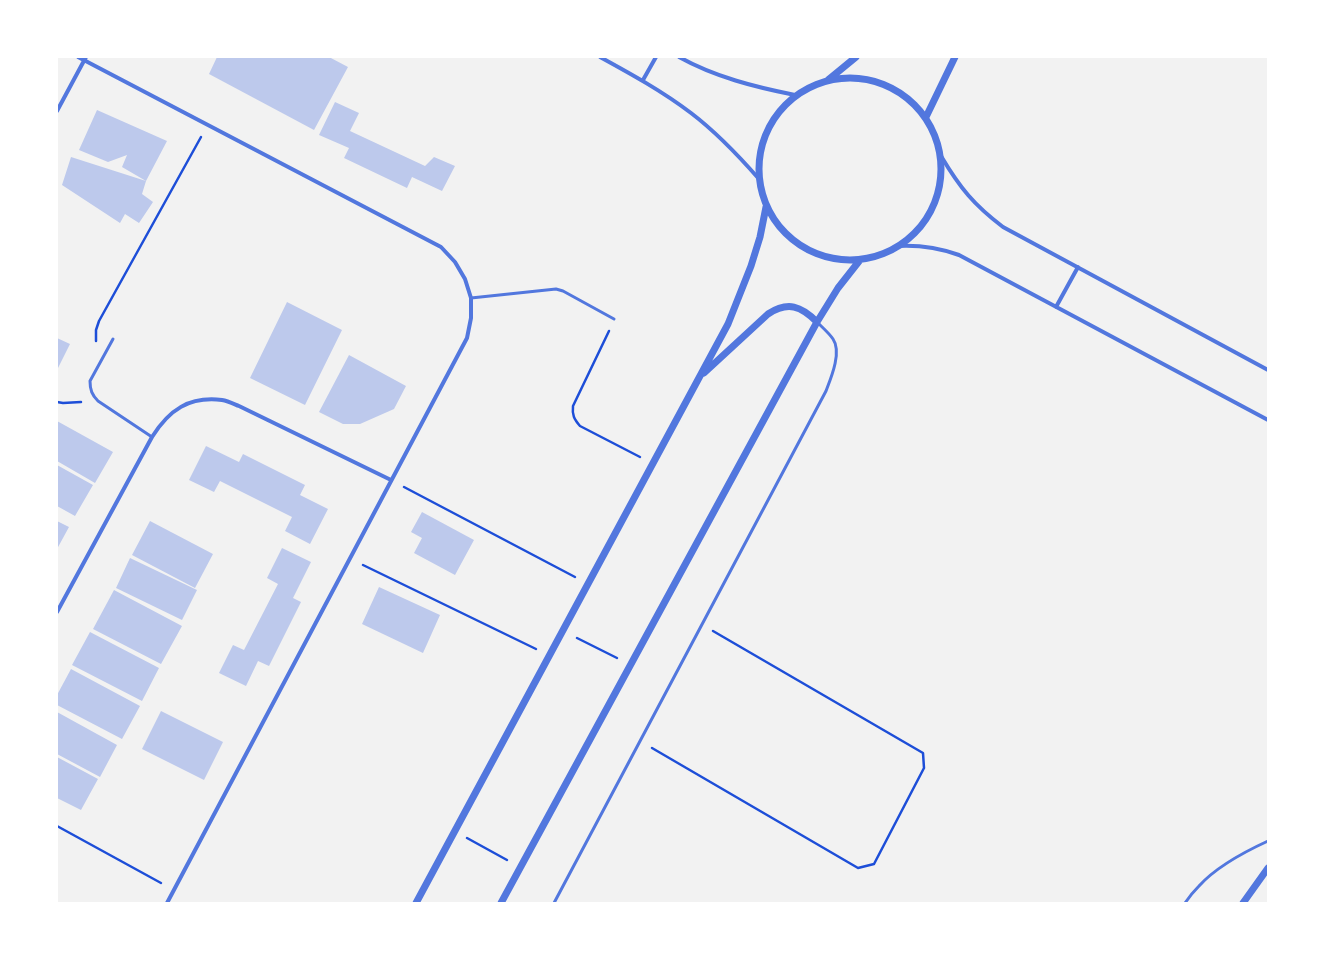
<!DOCTYPE html>
<html>
<head>
<meta charset="utf-8">
<style>
  body { margin:0 }
  #map { position:relative; width:1325px; height:960px; overflow:hidden; background:#f2f2f2; font-family:Cabin,sans-serif }
  canvas { display:block }
  .frame { position:absolute; inset:0; border:58px solid #fff; pointer-events:none }
</style>
</head>
<body>
<div id="map">
<canvas width="1325" height="960"></canvas>
<div class="frame"></div>
</div>
<script>
const ctx = document.querySelector('canvas').getContext('2d');
ctx.lineJoin = 'round';
function fill(path, color) { ctx.fillStyle = color; ctx.fill(path, 'evenodd'); }
function strokePath(path, color, width, dash) { ctx.strokeStyle = color; ctx.lineWidth = width; ctx.lineCap = dash ? 'butt' : 'round'; ctx.setLineDash(dash || []); ctx.stroke(path); }
fill(new Path2D(`
  M 217,57 L 329,57 L 348,67 L 314,130 L 209,74 Z
  M 335,102 L 359,113 L 350,131 L 425,166 L 434,157 L 455,166 L 442,191 L 412,177 L 407,188 L 344,158 L 349,148 L 319,135 Z
  M 97,110 L 167,141 L 146,181 L 122,167 L 127,155 L 108,162 L 79,150 Z
  M 71,157 L 146,181 L 142,194 L 153,202 L 139,223 L 125,214 L 120,223 L 62,185 Z
  M 287,302 L 342,330 L 305,405 L 250,378 Z
  M 57,338 L 70,344 L 57,370 Z
  M 349,355 L 406,386 L 394,409 L 360,424 L 343,424 L 319,412 Z
  M 57,421 L 113,452 L 95,483 L 57,461 Z
  M 206,446 L 239,462 L 243,454 L 305,485 L 300,495 L 328,509 L 310,544 L 285,531 L 292,517 L 220,481 L 214,492 L 189,480 Z
  M 57,465 L 93,485 L 75,516 L 57,506 Z
  M 422,512 L 474,540 L 455,575 L 414,553 L 422,538 L 411,532 Z
  M 57,521 L 69,527 L 57,549 Z
  M 150,521 L 213,554 L 195,588 L 132,555 Z
  M 282,548 L 311,562 L 293,598 L 301,602 L 269,666 L 258,661 L 246,686 L 219,673 L 233,645 L 244,650 L 278,584 L 267,578 Z
  M 130,558 L 197,590 L 182,620 L 116,588 Z
  M 379,587 L 440,615 L 423,653 L 362,624 Z
  M 114,590 L 182,626 L 161,664 L 93,629 Z
  M 90,632 L 159,668 L 142,701 L 72,665 Z
  M 71,669 L 140,706 L 122,739 L 57,705 L 57,695 Z
  M 161,711 L 223,742 L 204,780 L 142,749 Z
  M 57,712 L 117,745 L 100,777 L 57,754 Z
  M 57,757 L 98,779 L 81,810 L 57,798 Z`), '#bdc9ec');
strokePath(new Path2D(`
  M 609,331 L 573,406 C 572,415 574,419 580,426 L 640,457
  M 96,341 L 96,330 L 99,321 L 201,137
  M 57,402 L 63,403 L 81,402
  M 404,487 L 575,577
  M 363,565 L 536,649
  M 577,638 L 617,658
  M 652,748 L 858,868 L 874,864 L 924,768 L 923,753 L 713,631
  M 57,826 L 161,883
  M 467,838 L 507,860`), '#1d4ed8', 2.5);
strokePath(new Path2D(`
  M 471,298 L 556,289 L 563,291 L 614,319
  M 113,339 L 90,381 C 90,390 92,395 98,401 L 152,437
  M 554,903 L 826,391 C 831,378 842,352 833,339 C 829,333 823,328 818,323
  M 1185,903 C 1189,897 1194,891 1199,886 C 1217,866 1244,852 1268,841`), '#5277de', 3);
strokePath(new Path2D(`
  M 78,57 L 441,247 L 455,262 L 465,279 L 471,298 L 471,318 L 467,338 L 167,903
  M 600,57 C 631,74 662,91 691,113 C 716,132 738,155 759,179
  M 679,57 C 715,77 755,87 795,95
  M 643,80 L 656,57
  M 57,111 L 86,57
  M 941,156 C 960,188 974,205 1003,227 L 1268,370
  M 899,246 C 921,245 939,248 959,255 L 1268,420
  M 1056,307 L 1078,267
  M 57,612 L 152,437 C 169,410 189,396 222,400 C 228,401 234,404 239,406 L 391,480`), '#5277de', 4);
strokePath(new Path2D(`
  M759 169a91 91 0 1 1 182 0a91 91 0 1 1-182 0Z
  M 828,80 L 856,57
  M 926,117 L 955,57
  M 704,373 L 768,314 C 788,301 801,306 817,322
  M 416,903 L 728,324 L 751,266 L 760,237 L 766,207
  M 501,903 L 817,322 L 838,288 L 860,260
  M 1243,903 L 1268,868`), '#5277de', 7);
</script>
</body>
</html>
